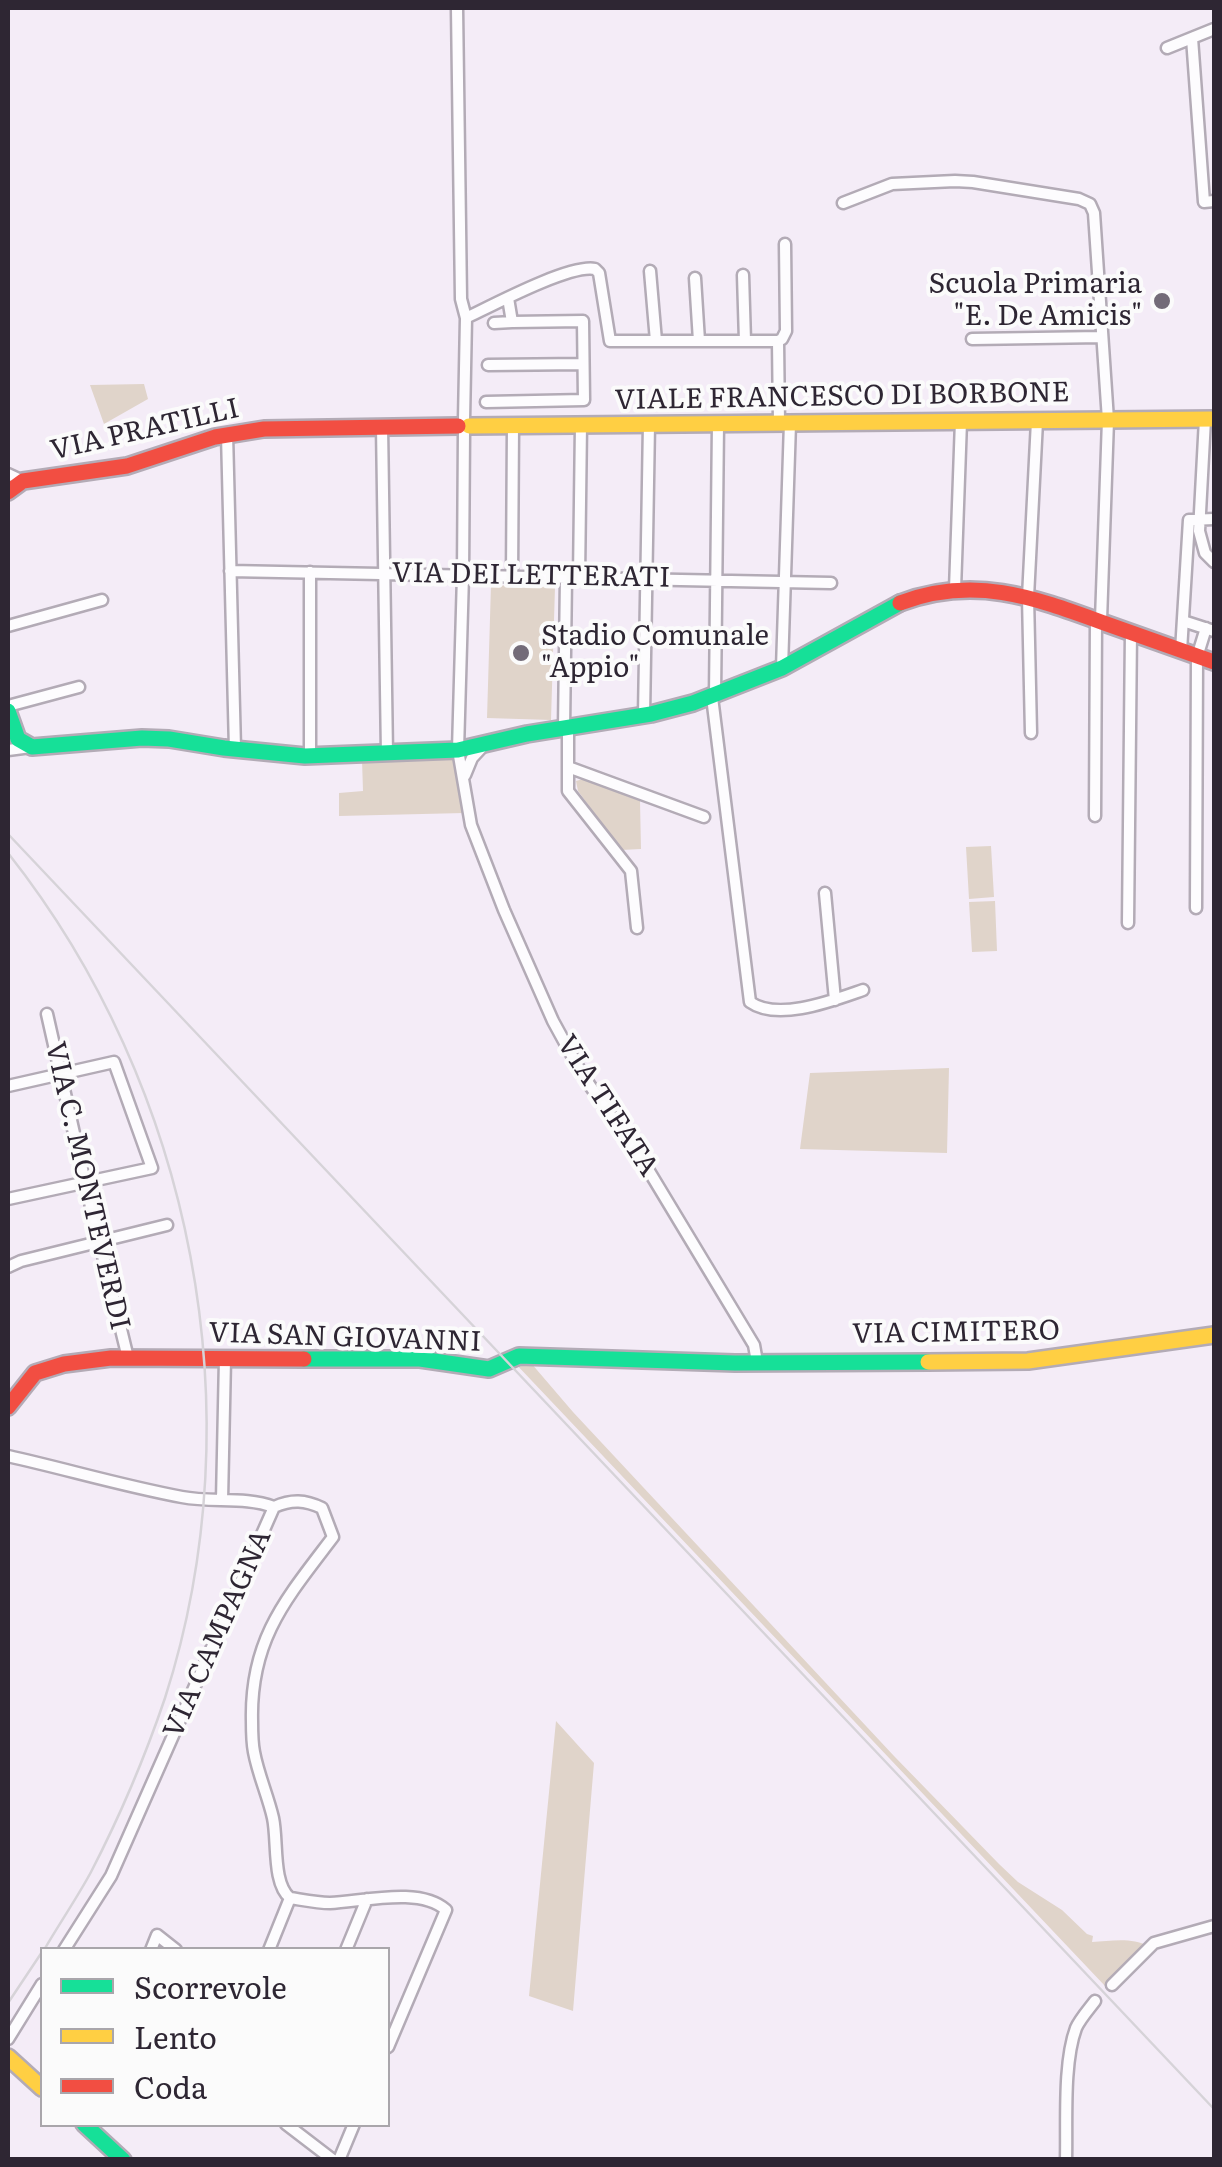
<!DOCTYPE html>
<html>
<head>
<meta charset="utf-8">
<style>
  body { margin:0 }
  #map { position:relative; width:1222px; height:2167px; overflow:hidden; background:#f4ecf7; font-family:Literata,serif }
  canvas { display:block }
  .frame { position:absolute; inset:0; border:10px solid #2e2633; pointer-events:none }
  .legend { position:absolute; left:40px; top:1947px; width:350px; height:180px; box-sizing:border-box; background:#fbfbfb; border:2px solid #a9a6ab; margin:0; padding:12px 18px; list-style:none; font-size:30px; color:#2e2633 }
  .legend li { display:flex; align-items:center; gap:20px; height:50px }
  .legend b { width:50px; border:2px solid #a9a6ab }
</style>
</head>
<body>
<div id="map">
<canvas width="1222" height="2167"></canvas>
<div class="frame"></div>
<ul class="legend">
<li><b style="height:12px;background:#16e098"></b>Scorrevole</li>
<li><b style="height:12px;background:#ffcf43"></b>Lento</li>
<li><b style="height:12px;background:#f24e42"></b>Coda</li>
</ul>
</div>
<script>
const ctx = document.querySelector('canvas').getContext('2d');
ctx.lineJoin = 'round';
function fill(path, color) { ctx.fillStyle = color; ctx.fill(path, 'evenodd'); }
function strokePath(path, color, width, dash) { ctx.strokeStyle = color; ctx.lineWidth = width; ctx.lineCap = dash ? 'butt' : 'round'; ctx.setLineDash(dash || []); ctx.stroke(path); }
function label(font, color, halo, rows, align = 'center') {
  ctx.font = font + ' Literata,serif'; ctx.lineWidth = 8; ctx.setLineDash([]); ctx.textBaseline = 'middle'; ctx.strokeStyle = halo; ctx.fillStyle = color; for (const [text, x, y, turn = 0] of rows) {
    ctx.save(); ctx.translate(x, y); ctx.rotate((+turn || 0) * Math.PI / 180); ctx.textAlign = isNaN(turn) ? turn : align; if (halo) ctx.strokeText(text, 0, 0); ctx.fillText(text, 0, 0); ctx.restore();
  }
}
fill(new Path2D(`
  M 144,384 L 148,399 L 104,424 L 90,385 Z
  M 491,585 L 555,587 L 551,720 L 487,718 Z
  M 454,756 L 464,813 L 339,816 L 339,793 L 363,791 L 362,760 Z
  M 583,779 L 640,801 L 641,849 L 621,850 L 578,791 L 576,781 Z
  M 991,846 L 994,897 L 969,899 L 966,847 Z
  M 995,901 L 997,951 L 972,952 L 969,902 Z
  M 949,1068 L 947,1153 L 800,1149 L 810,1073 Z
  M 514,1362 L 531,1363 L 573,1412 L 894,1756 L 999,1864 L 1018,1882 L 1062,1910 L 1087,1934 L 1093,1936 L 1092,1942 C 1110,1941 1132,1937 1148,1946 L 1105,1986 Z
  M 556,1721 L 594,1763 L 573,2011 L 529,1996 Z`), '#e0d4ca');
const street = new Path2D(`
  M 457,8 L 461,299 L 466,318 L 464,420
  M 1192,38 L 1204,202 L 1214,201
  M 1167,48 L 1214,29
  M 843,203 L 892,184 L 955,181 L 973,182 L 1079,199 L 1090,204 L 1094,213 L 1108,420 L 1101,620
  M 650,271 L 656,341
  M 743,275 L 745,341
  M 695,278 L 699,341
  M 466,318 C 493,305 570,264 595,269 L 599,273 L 610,341 L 778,341 L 779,423
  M 494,323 L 512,322
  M 972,339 L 1102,337
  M 778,341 L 782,339 L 786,331 L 785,244
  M 488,365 L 583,364
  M 486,402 L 584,400 L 583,321 L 512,322 L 508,298
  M 1205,419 L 1199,531 L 1205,553 L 1214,562
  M 382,427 L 387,754
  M 464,431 L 463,575 L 458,750 L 471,825 L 504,910 L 553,1021 L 582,1074 L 649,1171 L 754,1345 L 757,1362
  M 227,434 L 235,749
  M 8,474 L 23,481
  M 230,571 L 831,583
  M 310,572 L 310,756
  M 512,576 L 513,426
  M 579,577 L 581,425
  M 955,589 L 961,421
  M 1183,621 L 1214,631
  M 8,626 L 102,600
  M 1181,651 L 1189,520 L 1214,519
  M 782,668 L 790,423
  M 715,695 L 718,424
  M 712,697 L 750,1002 C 778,1022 834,1000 863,990
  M 8,706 L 79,687
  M 644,715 L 649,424
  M 564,728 L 566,577
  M 568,728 L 568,791 L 631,871 L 637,928
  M 1031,733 L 1028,597 L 1037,421
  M 8,750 L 31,747
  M 568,767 L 704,817
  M 465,775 L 472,758 L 485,744
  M 1095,816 L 1096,618
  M 825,893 L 835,1000
  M 1196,908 L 1197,657 L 1206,628
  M 1128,923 L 1131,631
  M 47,1014 L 85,1182 L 128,1358
  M 8,1086 L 114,1062 L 152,1168 L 8,1199
  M 8,1267 L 21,1261 L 167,1225
  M 8,1456 C 66,1469 123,1486 182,1497 C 213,1503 244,1496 274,1507 L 111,1876 L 64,1950
  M 222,1500 L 225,1359
  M 274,1507 C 292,1499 305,1500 322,1508 L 333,1537 C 286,1599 250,1639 252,1721 C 252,1731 252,1742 254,1752 C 258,1774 268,1796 273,1818 C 278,1841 272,1883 290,1898
  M 290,1898 C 303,1900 317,1903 330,1903 C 361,1902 420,1886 446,1910 L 388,2047
  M 151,1950 L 157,1935 L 176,1950
  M 269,1950 L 290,1898
  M 346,1950 L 367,1899
  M 1112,1985 L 1154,1943 L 1214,1926
  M 8,2039 L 42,1984
  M 286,2124 L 333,2160
  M 339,2160 L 354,2124
  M 1066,2160 C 1067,2122 1063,2063 1076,2028 C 1080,2019 1089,2009 1095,2001`);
const fast = new Path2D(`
  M 8,711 L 18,739 L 32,747 L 142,738 L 169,739 L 224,748 L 305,756 L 458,750 L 527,734 L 651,714 L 693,703 L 782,668 L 900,603
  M 304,1359 L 420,1359 L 489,1369 L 519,1356 L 735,1363 L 928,1362
  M 84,2124 L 123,2160`);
const slow = new Path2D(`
  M 469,426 L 1214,419
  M 928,1362 L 1028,1361 L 1214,1335
  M 8,2057 L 42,2088`);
const jam = new Path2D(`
  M 8,492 L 23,481 L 127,466 L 215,437 L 264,429 L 458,426
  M 900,603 C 974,575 1033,597 1104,623 C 1140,636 1177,649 1214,662
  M 8,1407 L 35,1373 L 64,1364 L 111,1358 L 304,1359`);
strokePath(street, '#b3abb6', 15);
strokePath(fast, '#b3abb6', 20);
strokePath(slow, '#b3abb6', 20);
strokePath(jam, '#b3abb6', 20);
strokePath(street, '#fdfcfe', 10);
strokePath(fast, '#16e098', 15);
strokePath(slow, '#ffcf43', 15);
strokePath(jam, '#f24e42', 15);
strokePath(new Path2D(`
  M 8,834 L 1214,2109
  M 8,853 C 193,1087 257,1412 165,1698 C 145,1757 120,1816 91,1872 C 77,1898 59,1924 44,1950
  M 8,2003 L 42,1952`), '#d6d3d8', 2.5);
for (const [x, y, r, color] of [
  [1162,301,10,"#736b78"],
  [521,653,10,"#736b78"]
]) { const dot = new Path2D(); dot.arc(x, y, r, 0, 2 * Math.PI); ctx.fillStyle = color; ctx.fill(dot); strokePath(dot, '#fbfbfb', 4); }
label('28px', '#2e2633', '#fbfbfb', [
  ["Scuola Primaria",1142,285],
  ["\"E. De Amicis\"",1142,317],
  ["Stadio Comunale",541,637,"left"],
  ["\"Appio\"",541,669,"left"]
], 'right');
label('28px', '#2e2633', '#fbfbfb', [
  ["VIALE FRANCESCO DI BORBONE",842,397,-1],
  ["VIA PRATILLI",145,430,-13],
  ["VIA DEI LETTERATI",531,576,1],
  ["VIA TIFATA",607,1106,57],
  ["VIA C. MONTEVERDI",87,1186,77],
  ["VIA CIMITERO",956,1333,-1],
  ["VIA SAN GIOVANNI",345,1338,2],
  ["VIA CAMPAGNA",218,1634,-66]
]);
</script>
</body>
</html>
